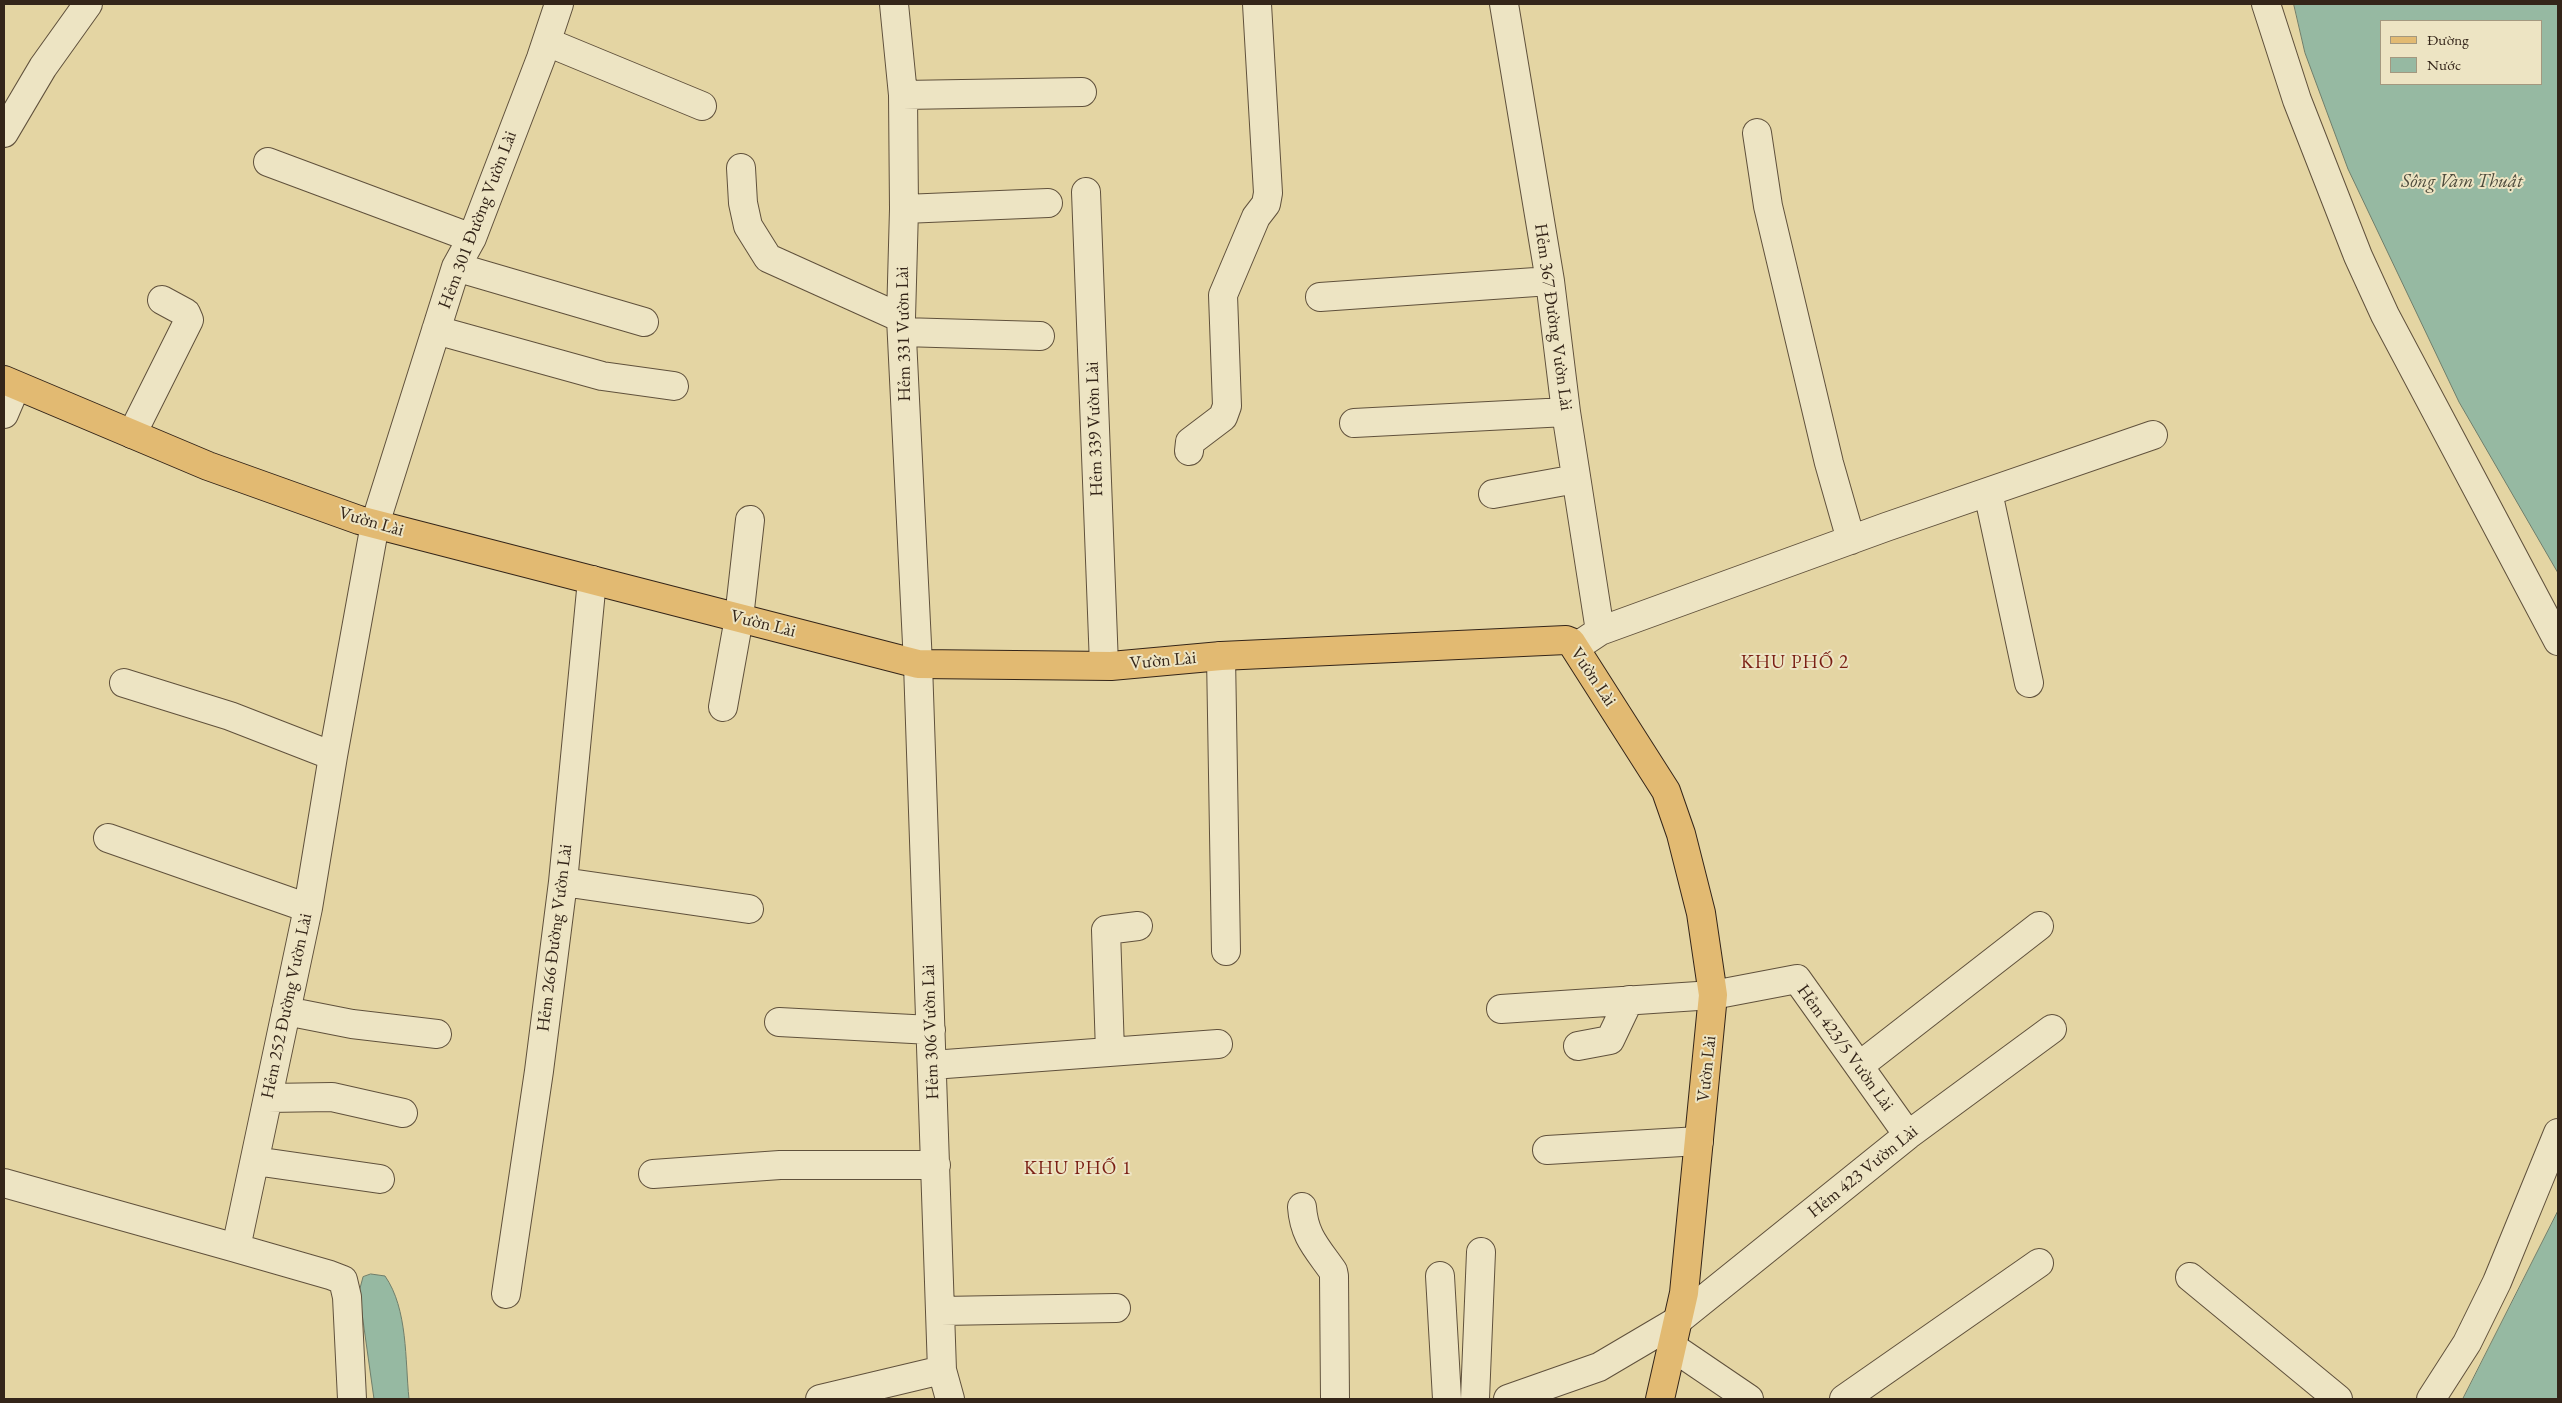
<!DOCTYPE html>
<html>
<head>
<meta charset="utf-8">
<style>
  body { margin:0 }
  #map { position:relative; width:2562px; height:1403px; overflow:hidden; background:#e4d5a3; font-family:"EB Garamond",serif }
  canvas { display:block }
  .frame { position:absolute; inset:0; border:5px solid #342519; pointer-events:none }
  .legend { position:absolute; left:2380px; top:20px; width:162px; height:65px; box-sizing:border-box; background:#ede4c3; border:1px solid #a3987f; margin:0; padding:6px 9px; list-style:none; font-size:15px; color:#342519 }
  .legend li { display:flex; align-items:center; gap:10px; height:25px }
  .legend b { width:25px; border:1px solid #a3987f }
</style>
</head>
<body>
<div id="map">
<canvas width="2562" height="1403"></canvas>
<div class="frame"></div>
<ul class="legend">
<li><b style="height:6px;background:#e2ba72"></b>Đường</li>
<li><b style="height:14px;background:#96b9a2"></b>Nước</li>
</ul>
</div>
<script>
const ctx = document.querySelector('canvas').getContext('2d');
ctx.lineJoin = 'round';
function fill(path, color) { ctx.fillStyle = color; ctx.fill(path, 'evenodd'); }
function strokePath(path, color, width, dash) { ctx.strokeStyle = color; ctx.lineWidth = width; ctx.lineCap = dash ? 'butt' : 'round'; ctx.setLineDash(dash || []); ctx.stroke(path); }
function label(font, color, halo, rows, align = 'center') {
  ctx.font = font + ' "EB Garamond",serif'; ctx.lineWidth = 4; ctx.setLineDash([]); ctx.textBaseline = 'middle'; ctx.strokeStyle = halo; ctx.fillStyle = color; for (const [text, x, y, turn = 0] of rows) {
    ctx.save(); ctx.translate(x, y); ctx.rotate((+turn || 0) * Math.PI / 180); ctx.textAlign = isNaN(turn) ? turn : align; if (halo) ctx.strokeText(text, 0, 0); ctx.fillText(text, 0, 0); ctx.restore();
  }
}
const water = new Path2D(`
  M 2294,4 L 2558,4 L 2558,573 L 2459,402 L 2348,169 L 2305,53 ZM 2381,21 L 2541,21 L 2541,84 L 2381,84 Z
  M 2558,1211 L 2558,1399 L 2463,1399 Z
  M 371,1274 L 385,1276 C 408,1309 405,1360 409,1399 L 374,1399 L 359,1292 L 363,1277 Z`);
fill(water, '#96b9a2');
strokePath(water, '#6f7e6b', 1);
const minor = new Path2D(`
  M 894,4 L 903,95 L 904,209 L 901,318 L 918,664 L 942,1370 L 950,1399
  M 1504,4 L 1550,281 L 1566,412 L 1600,631
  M 2266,4 L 2297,100 L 2358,256 L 2385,315 L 2558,641
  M 547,42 L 702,106
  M 903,95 L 1082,92
  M 4,133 L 43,67 L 88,4
  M 1757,133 L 1768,206 L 1829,463 L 1851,540
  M 268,162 L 472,238
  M 741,168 L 743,203 L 748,226 L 768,258 L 901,318
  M 1086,192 L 1104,665
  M 904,209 L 1048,203
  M 456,267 L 644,322
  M 1320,297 L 1550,281
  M 436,330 L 602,376 L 674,386
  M 902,332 L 1040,336
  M 4,414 L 16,386
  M 1354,423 L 1566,412
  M 132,434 L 189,320 L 186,313 L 162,300
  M 1189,451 L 1190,442 L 1223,417 L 1227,406 L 1223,295 L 1256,217 L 1266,204 L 1268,193 L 1257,4
  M 1988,492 L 2029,683
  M 1493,494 L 1576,479
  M 1585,641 L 1600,631 L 1886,527 L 2153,435
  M 1221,656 L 1226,951
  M 124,683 L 230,716 L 333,756
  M 723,707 L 739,618 L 750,520
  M 108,838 L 308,908
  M 563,882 L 749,909
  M 1501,1009 L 1713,995 L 1797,979 L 1908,1135
  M 286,1011 L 352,1024 L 437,1034
  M 779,1022 L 931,1030
  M 1578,1046 L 1610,1040 L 1629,1000
  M 1110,1052 L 1106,930 L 1138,926
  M 932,1065 L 1218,1044
  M 1859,1066 L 2039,926
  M 268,1098 L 332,1097 L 403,1113
  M 1547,1150 L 1699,1141
  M 255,1161 L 380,1179
  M 653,1174 L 780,1165 L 936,1165
  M 4,1183 L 236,1248 L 308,908 L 333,756 L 375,524 L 456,267 L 472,238 L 541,58 L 559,4
  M 1302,1207 C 1304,1236 1317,1248 1333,1271 L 1334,1276 L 1335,1399
  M 236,1248 L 330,1275 L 343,1280 L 347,1297 L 352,1399
  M 1440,1276 L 1447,1399
  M 2190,1277 L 2338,1399
  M 506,1294 L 539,1071 L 563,882 L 592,580
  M 941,1311 L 1116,1308
  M 1671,1346 L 1749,1399
  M 820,1399 L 942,1370
  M 1475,1399 L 1481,1252
  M 1508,1399 L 1599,1367 L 1677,1321 L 1908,1135 L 2052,1029
  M 1844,1399 L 2039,1263
  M 2431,1399 L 2467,1343 L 2497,1282 L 2558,1133`);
const major = new Path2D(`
  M 4,380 L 208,466 L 359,520 L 918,664 L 1111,666 L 1221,656 L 1566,640 L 1571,642 L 1666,791 L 1681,834 L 1701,913 L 1713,995 L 1684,1293 L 1660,1399`);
strokePath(minor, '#60513c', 30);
strokePath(major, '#342519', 30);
strokePath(minor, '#ede4c3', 28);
strokePath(major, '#e2ba72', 28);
label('18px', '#342519', '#ede4c3', [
  ["Hẻm 301 Đường Vườn Lài",478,220,-69],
  ["Hẻm 367 Đường Vườn Lài",1553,317,82],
  ["Hẻm 331 Vườn Lài",904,334,-91],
  ["Hẻm 339 Vườn Lài",1095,429,-92],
  ["Vườn Lài",371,522,16],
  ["Vườn Lài",763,624,14],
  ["Vườn Lài",1163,661,-5],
  ["Vườn Lài",1593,677,56],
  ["Hẻm 266 Đường Vườn Lài",555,938,-83],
  ["Hẻm 252 Đường Vườn Lài",287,1006,-78],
  ["Hẻm 306 Vườn Lài",931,1032,-92],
  ["Hẻm 423/5 Vườn Lài",1845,1048,54],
  ["Vườn Lài",1707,1069,-84],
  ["Hẻm 423 Vườn Lài",1863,1172,-39]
]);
label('italic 19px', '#4c4a3b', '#ede4c3', [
  ["Sông Vàm Thuật",2462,182]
]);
ctx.letterSpacing = '1px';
label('19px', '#7a1f14', '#ede4c3', [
  ["KHU PHỐ 2",1795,663],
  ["KHU PHỐ 1",1078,1169]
]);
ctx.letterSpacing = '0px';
</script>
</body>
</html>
